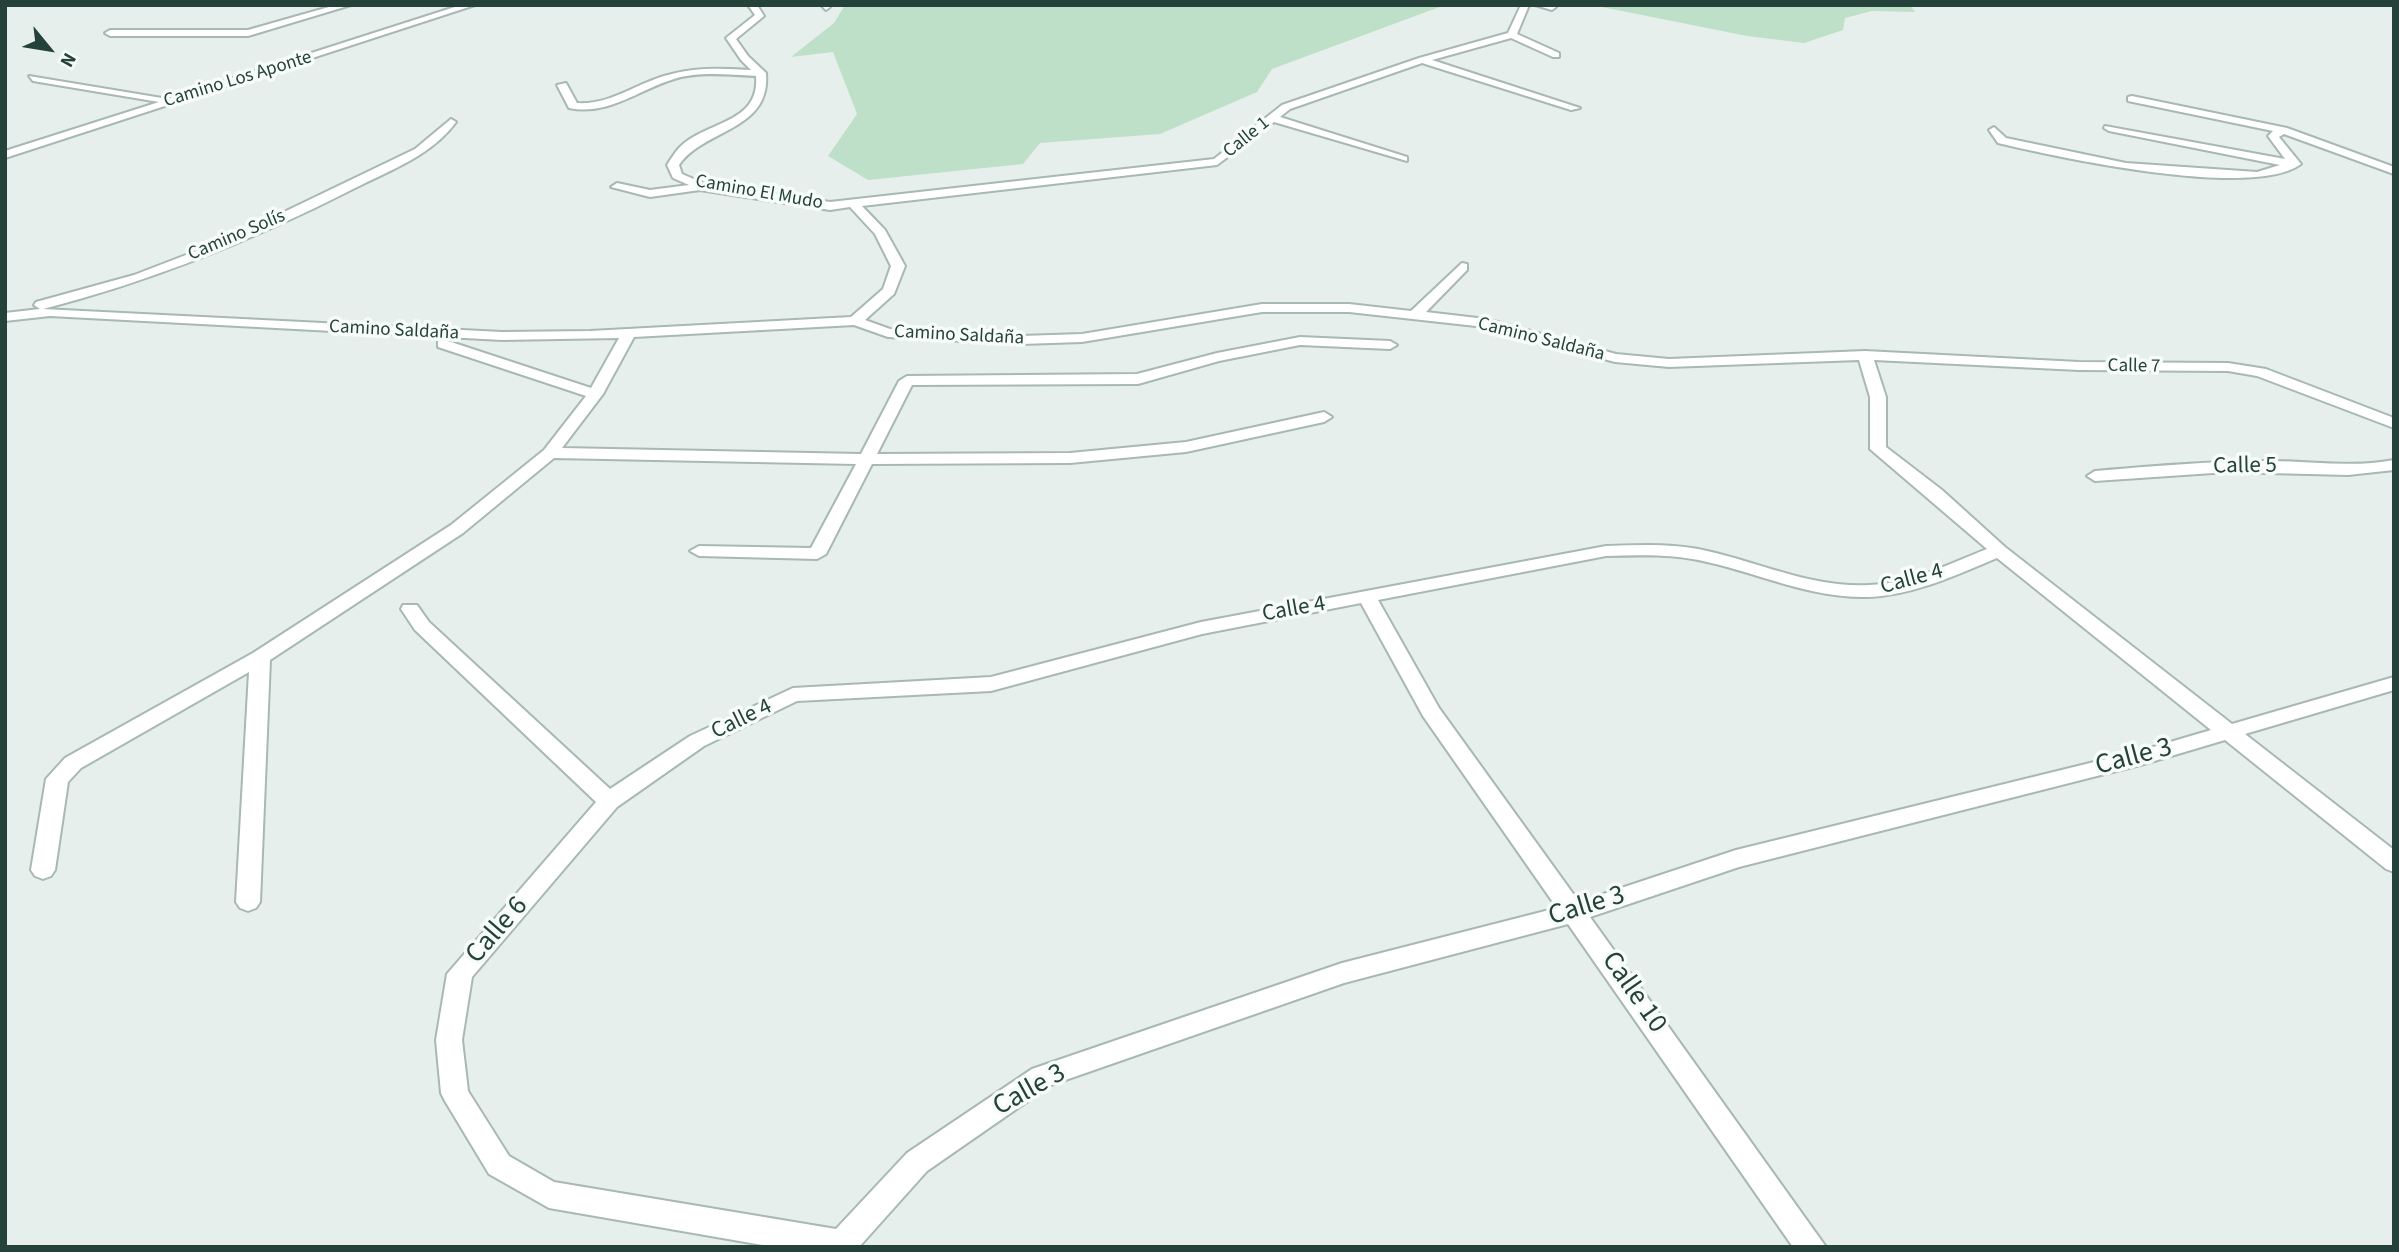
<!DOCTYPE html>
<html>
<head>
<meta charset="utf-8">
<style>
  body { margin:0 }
  #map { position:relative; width:2399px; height:1252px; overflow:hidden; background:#e6efeb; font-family:"Source Sans 3",sans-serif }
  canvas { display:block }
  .frame { position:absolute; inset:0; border:7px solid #24423a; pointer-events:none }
  .north { position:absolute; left:14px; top:14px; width:70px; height:70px; -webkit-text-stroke:5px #f7fbf9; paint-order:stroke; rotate:120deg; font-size:19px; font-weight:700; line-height:28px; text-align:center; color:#24423a }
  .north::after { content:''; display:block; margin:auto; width:24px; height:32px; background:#24423a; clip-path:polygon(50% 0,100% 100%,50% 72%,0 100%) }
</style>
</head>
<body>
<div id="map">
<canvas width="2399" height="1252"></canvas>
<div class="frame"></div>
<div class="north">N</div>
</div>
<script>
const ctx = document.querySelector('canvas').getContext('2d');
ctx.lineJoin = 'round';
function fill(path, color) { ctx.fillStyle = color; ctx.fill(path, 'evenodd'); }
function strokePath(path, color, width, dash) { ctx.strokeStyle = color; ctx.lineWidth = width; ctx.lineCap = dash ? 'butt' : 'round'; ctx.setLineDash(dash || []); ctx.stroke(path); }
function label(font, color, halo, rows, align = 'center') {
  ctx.font = font + ' "Source Sans 3",sans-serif'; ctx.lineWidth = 7; ctx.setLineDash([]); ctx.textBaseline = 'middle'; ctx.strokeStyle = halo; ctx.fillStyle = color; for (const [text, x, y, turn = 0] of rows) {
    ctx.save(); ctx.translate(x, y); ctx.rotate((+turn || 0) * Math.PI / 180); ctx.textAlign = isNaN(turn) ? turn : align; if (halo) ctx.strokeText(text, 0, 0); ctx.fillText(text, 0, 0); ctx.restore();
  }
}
fill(new Path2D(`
  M 845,5 L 1445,5 L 1272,69 L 1257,92 L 1160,134 L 1040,143 L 1023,164 L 868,180 L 828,156 L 857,114 L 833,52 L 791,57 L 834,23 Z
  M 1592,5 L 1910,5 L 1915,12 L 1872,11 L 1845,18 L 1843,30 L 1804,43 L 1747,36 Z`), '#bfe0c8');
const minor = new Path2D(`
  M 336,5 L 351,5 L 248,36 L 110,36 L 105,33 L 110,30 L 248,30 Z
  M 461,5 L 475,5 L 5,158 L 5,151 L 159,102 L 33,81 L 29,76 L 168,99 Z
  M 748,5 L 757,5 L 764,16 L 736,39 L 748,56 L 766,73 C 771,131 705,128 679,165 L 682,174 L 703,183 L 830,202 L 1214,159 L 1282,105 L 1419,58 L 1508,33 L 1521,5 L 1529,5 L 1517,34 L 1559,53 L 1559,57 L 1553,57 L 1511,38 L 1432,60 L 1580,108 L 1571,110 L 1422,63 L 1290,109 L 1280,117 L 1407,157 L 1407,161 L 1274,122 L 1217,165 L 862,206 L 885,230 L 905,266 L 894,294 L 865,320 L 890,329 L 1021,336 L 1082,334 L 1262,304 L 1349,304 L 1411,311 L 1462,263 L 1467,264 L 1467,270 L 1426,312 L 1486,319 L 1616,354 L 1669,359 L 1865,351 L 2079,362 L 2228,363 L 2266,369 L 2394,418 L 2394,428 L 2257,376 L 2228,371 L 2079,370 L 1874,360 L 1886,397 L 1886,447 L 1942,490 L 2005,547 L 2232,724 L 2394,677 L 2394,690 L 2245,734 L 2394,850 L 2394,872 L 2386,869 L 2225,740 L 2144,764 L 1739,867 L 1590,917 L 1826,1247 L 1793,1247 L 1568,924 L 1344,983 L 1051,1085 L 927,1171 L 859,1247 L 774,1247 L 549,1208 L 489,1174 L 445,1101 L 441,1093 L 436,1040 L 447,974 L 596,802 L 415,630 L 401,609 L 403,605 L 417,605 L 429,622 L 610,789 L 690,736 L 793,688 L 991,677 L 1201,622 L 1606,546 C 1640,545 1674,543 1707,551 C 1761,563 1813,588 1869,585 C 1910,584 1949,564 1987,549 L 1870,449 L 1870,397 L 1859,360 L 1669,367 L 1615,362 L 1485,327 L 1349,312 L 1262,312 L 1082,342 L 1021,344 L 888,337 L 854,325 L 634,337 L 603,394 L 562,448 L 861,454 L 899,381 L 907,376 L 1137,374 L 1217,353 L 1300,337 L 1390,341 L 1397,345 L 1390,349 L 1300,345 L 1219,361 L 1138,384 L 912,385 L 877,454 L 1070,453 L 1186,442 L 1324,412 L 1332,417 L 1324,422 L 1186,452 L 1070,463 L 872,464 L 826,554 L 817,559 L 699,556 L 690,551 L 699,546 L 811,548 L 856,464 L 554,458 L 463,533 L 270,660 L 260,902 L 256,908 L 248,911 L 240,908 L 236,902 L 249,672 L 81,768 L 68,782 L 55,870 L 51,876 L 43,879 L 35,876 L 31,870 L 46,779 L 65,758 L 253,653 L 451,525 L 544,450 L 586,396 L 438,347 L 438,341 L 448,341 L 591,388 L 619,338 L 502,340 L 50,316 L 5,321 L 5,313 L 40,309 L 34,305 L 36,302 L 134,275 L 230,238 L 415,149 L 451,119 L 456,122 C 432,155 391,170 355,188 C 255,239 153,281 43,309 L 502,332 L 590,331 L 851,317 L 883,289 L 891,266 L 875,234 L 850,207 L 830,210 L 700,190 L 650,197 L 611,187 L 617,183 L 650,190 L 689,185 L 673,178 L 667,165 C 671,159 675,152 680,147 C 706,121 760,124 756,76 C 729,75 700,71 674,79 C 638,90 609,116 569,108 L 557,85 L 566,83 L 577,103 C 610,105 634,85 664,76 C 693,67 722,68 751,70 L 741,60 L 726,38 L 755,15 ZM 1606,556 C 1640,555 1674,554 1707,562 C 1761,574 1813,599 1869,597 C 1914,595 1956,575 1997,558 L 2211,730 L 2143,750 L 1736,850 L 1579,902 L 1439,708 L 1378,600 ZM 1361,603 L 1423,716 L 1557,908 L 1342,963 L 1032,1069 L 907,1153 L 836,1229 L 554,1182 L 509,1156 L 468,1091 L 462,1040 L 472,977 L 617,807 L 704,746 L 797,701 L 991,691 L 1202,634 Z
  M 821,5 L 829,5 L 830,7 L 826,10 Z
  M 1535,5 L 1555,5 L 1556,7 L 1552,10 Z
  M 2132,96 L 2287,128 L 2394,167 L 2394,174 L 2284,134 L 2279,137 L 2301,164 C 2253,200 2057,157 1998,143 L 1989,130 L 1994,127 L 2006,138 L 2126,163 L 2257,172 L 2280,165 L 2109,131 L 2104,128 L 2105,126 L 2285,159 L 2268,136 L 2273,131 L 2128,101 L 2128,97 Z
  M 2394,460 L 2394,470 L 2348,475 L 2228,472 L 2095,481 L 2087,476 L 2095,471 C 2154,466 2212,461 2271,461 C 2313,461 2353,468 2394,460 Z`);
strokePath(minor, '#a8b8b2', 4);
fill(minor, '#fff');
label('19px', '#24423a', '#f7fbf9', [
  ["Camino Los Aponte",238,80,-17],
  ["Calle 1",1247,138,-39],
  ["Camino El Mudo",759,193,10],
  ["Camino Solís",237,236,-23],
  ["Camino Saldaña",394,331,3],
  ["Camino Saldaña",959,336,3],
  ["Camino Saldaña",1541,340,14],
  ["Calle 7",2134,367,1]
]);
label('23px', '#24423a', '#f7fbf9', [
  ["Calle 5",2245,467,-1],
  ["Calle 4",1912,580,-15],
  ["Calle 4",1294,610,-10],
  ["Calle 4",742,720,-26]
]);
label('28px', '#24423a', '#f7fbf9', [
  ["Calle 3",2134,758,-15],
  ["Calle 3",1587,907,-17],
  ["Calle 6",498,931,-49],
  ["Calle 10",1633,993,55],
  ["Calle 3",1030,1091,-29]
]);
</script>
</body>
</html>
